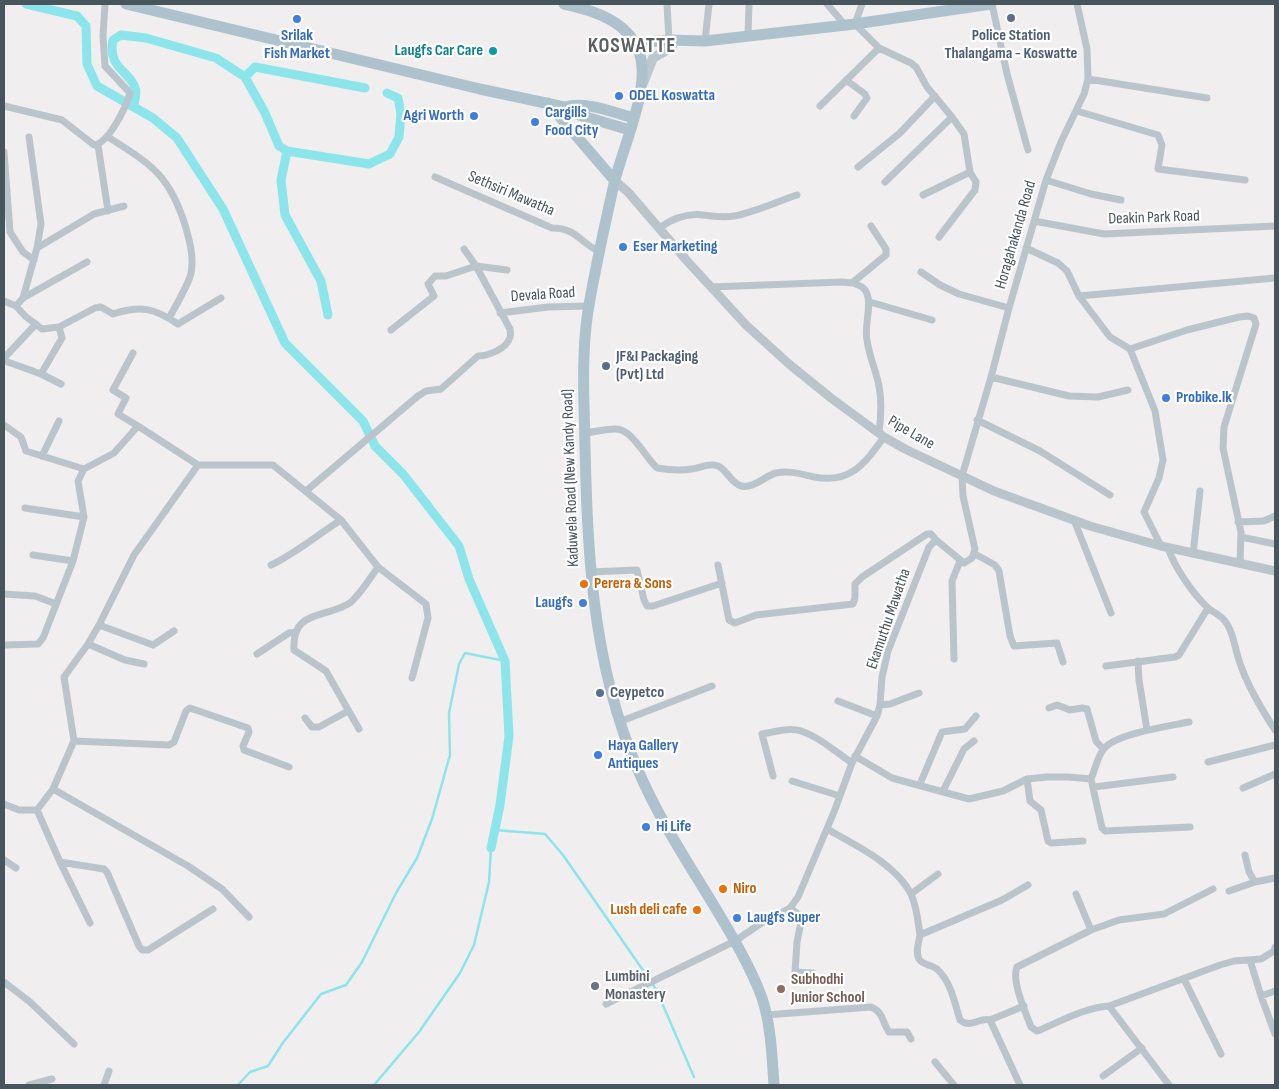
<!DOCTYPE html>
<html>
<head>
<meta charset="utf-8">
<style>
  body { margin:0 }
  #map { position:relative; width:1279px; height:1089px; overflow:hidden; background:#f1eeef; font-family:"Sofia Sans Condensed",sans-serif }
  canvas { display:block }
  .frame { position:absolute; inset:0; border:5px solid #47555c; pointer-events:none }
</style>
</head>
<body>
<div id="map">
<canvas width="1279" height="1089"></canvas>
<div class="frame"></div>
</div>
<script>
const ctx = document.querySelector('canvas').getContext('2d');
ctx.lineJoin = 'round';
function strokePath(path, color, width, dash) { ctx.strokeStyle = color; ctx.lineWidth = width; ctx.lineCap = dash ? 'butt' : 'round'; ctx.setLineDash(dash || []); ctx.stroke(path); }
function label(font, color, halo, rows, align = 'center') {
  ctx.font = font + ' "Sofia Sans Condensed",sans-serif'; ctx.lineWidth = 4.5; ctx.setLineDash([]); ctx.textBaseline = 'middle'; ctx.strokeStyle = halo; ctx.fillStyle = color; for (const [text, x, y, turn = 0] of rows) {
    ctx.save(); ctx.translate(x, y); ctx.rotate((+turn || 0) * Math.PI / 180); ctx.textAlign = isNaN(turn) ? turn : align; if (halo) ctx.strokeText(text, 0, 0); ctx.fillText(text, 0, 0); ctx.restore();
  }
}
strokePath(new Path2D(`
  M 495,830 L 545,834 L 563,855 L 656,989 L 694,1077
  M 238,1085 L 250,1072 L 268,1066 L 282,1044 L 321,994 L 346,985 L 362,962 L 396,893 L 417,858 L 432,819 L 450,755 L 449,713 L 459,664 L 465,653 L 505,661
  M 374,1085 L 419,1032 L 460,973 L 474,945 L 489,882 L 491,848`), '#8be5eb', 2.5);
strokePath(new Path2D(`
  M 26,4 L 77,16 L 86,26 L 87,64 L 97,86 L 153,118 L 177,138 L 223,209 L 285,343 L 363,421 L 375,446 L 403,474 L 459,546 L 469,579 L 505,661 L 509,736 L 500,805 L 491,848
  M 245,77 L 255,67 L 365,88
  M 134,107 C 134,102 136,96 136,91 C 132,71 107,70 113,40 L 121,35 L 146,38 L 216,58 L 245,77 L 265,113 L 279,146 L 287,151 L 281,180 L 285,215 L 321,281 L 328,315
  M 287,151 L 369,164 L 390,154 L 399,137 L 401,114 L 398,98 L 387,93`), '#8be5eb', 9);
strokePath(new Path2D(`
  M 667,4 L 669,40
  M 827,4 L 845,25
  M 862,4 L 855,24 L 879,48 L 911,63 L 916,67 L 927,87 L 952,117 L 964,134 L 970,172 L 976,182 L 975,190 L 939,237
  M 992,4 L 1007,74 L 1028,150
  M 748,35 L 749,4
  M 705,41 L 709,4
  M 1088,79 L 1207,98
  M 846,80 L 865,94 L 867,98 L 854,116
  M 4,106 L 62,120 L 94,145 C 109,143 126,107 130,93 L 105,66 L 103,36 L 105,4
  M 820,106 L 879,48
  M 1077,111 L 1158,135 L 1162,145 L 1158,169 L 1245,180
  M 29,137 L 41,224 L 37,248 L 23,298 L 16,306 L 25,316 L 42,329 L 59,327 L 95,308 L 101,307 L 113,314 C 141,305 154,308 178,324 L 221,298
  M 108,137 C 152,165 170,175 186,228 C 190,243 194,257 191,273 C 189,284 175,307 169,318
  M 98,145 L 108,211
  M 4,152 L 10,232 L 23,252 L 34,260
  M 858,167 L 900,133 L 935,96
  M 435,177 L 552,228 C 577,228 580,243 600,252
  M 1046,180 L 1091,194 L 1121,200
  M 885,182 L 952,117
  M 923,195 L 970,172
  M 1034,221 L 1104,234 L 1275,226
  M 659,228 C 672,219 687,213 703,215 C 713,216 723,218 734,216 C 755,212 776,202 797,195
  M 37,248 L 94,214 L 124,206
  M 1026,248 L 1058,263 L 1067,271 L 1079,296 L 1110,337 L 1130,349 L 1155,411 L 1163,460 L 1159,478 L 1144,512 L 1161,546
  M 921,272 L 940,285 L 959,294 L 1009,308
  M 852,283 C 859,285 865,287 867,294 C 872,305 864,326 867,340 C 869,356 876,370 879,386 C 882,401 881,417 879,433
  M 711,287 L 842,282 L 852,283 L 886,255 L 886,249 L 871,226
  M 1079,296 L 1275,278
  M 23,298 L 87,262
  M 4,301 L 16,306
  M 870,302 L 932,320
  M 500,313 L 548,307 L 589,306
  M 36,324 L 5,357 L 5,361 L 41,374 L 61,384
  M 391,330 L 434,296 L 428,284 L 435,276 L 446,276 L 476,266 L 507,270
  M 1130,349 L 1187,330 L 1239,317 L 1248,316 L 1254,318 L 1256,324 L 1224,427 L 1223,448 L 1241,532 L 1240,563
  M 133,353 L 113,390 L 126,398 L 118,414 L 138,426
  M 41,374 L 62,338 L 59,327
  M 991,377 L 1069,396 L 1098,397 L 1128,390
  M 977,420 L 1040,451 L 1110,495
  M 4,425 L 21,437 L 26,451 L 84,469
  M 584,433 C 594,432 606,429 616,429 C 632,429 646,458 657,468 C 669,470 681,471 692,469 C 699,468 707,464 714,465 C 726,466 729,482 741,486 C 753,489 765,476 776,473 C 789,470 801,474 814,477 C 851,484 865,463 884,437
  M 42,456 L 59,421
  M 306,491 L 418,396 L 426,391 L 441,389 L 478,356 C 488,356 507,349 510,337 C 511,334 510,331 510,329 L 476,266 L 464,249
  M 25,508 L 84,517
  M 1074,520 L 1111,613
  M 1238,522 L 1264,521 L 1275,516
  M 1241,537 L 1275,544
  M 1168,548 C 1175,568 1193,594 1208,608 C 1213,612 1220,615 1224,620 C 1234,631 1235,652 1241,666 C 1249,689 1262,710 1275,730
  M 975,554 L 995,565 L 999,571 L 1010,636 L 1014,646 L 1057,643 L 1063,662
  M 1193,554 L 1200,491
  M 33,555 L 73,561
  M 271,565 C 296,553 317,535 341,520
  M 718,565 L 729,620 L 735,623 L 756,615 L 853,604 L 855,598 L 855,584 L 862,577 L 927,534 L 931,534 L 936,540
  M 378,567 L 426,604 L 428,618 L 412,678
  M 590,572 L 637,570 L 644,600 L 647,606 L 653,606 L 722,583
  M 4,594 L 35,596 L 56,604
  M 99,625 L 153,645 L 174,631
  M 88,644 L 125,660 L 144,664
  M 4,645 L 38,644 L 43,638 L 73,561 L 84,517 L 78,481 L 84,469 L 114,453 L 138,426 L 198,465 L 273,465 L 341,520 L 378,567 C 370,578 362,592 352,601 C 350,604 345,605 342,607 C 316,618 292,614 294,650 L 326,671 L 359,729
  M 257,654 L 289,633 L 296,632
  M 954,659 L 952,581 L 960,561
  M 1138,661 L 1139,680 L 1147,730
  M 1106,666 L 1175,657 L 1179,655 L 1208,608
  M 838,701 L 877,716
  M 880,705 L 890,704 L 919,693
  M 1049,708 L 1057,705 L 1070,710 L 1082,708 L 1087,709 L 1096,741 L 1103,749
  M 305,718 L 312,727 L 319,727 L 348,711
  M 619,722 L 712,686
  M 74,741 L 169,745 L 174,742 L 186,711 L 190,708 L 248,728 L 249,732 L 243,746 L 244,750 L 289,767
  M 855,756 L 892,778 L 969,799 L 1003,791 L 1027,779 L 1047,777 L 1068,777 L 1091,779 L 1102,828 L 1105,831 L 1190,827
  M 1208,762 L 1275,745
  M 773,776 L 762,734 C 775,732 789,727 801,731 C 819,737 836,752 852,763
  M 1027,779 L 1030,801 L 1041,810 L 1048,841 L 1051,843 L 1083,841
  M 1091,779 C 1095,770 1097,758 1103,750 C 1113,734 1170,726 1189,722
  M 792,781 L 840,796
  M 920,784 L 942,732 L 965,729 L 976,716
  M 1094,787 L 1173,777
  M 1243,788 L 1275,774
  M 53,789 L 188,866 L 222,889 L 249,917
  M 943,791 L 964,749 L 974,741
  M 4,804 L 19,810 L 37,810
  M 37,810 L 53,789 L 74,741 L 64,677 L 88,644 L 99,625 L 134,555 L 198,465
  M 37,810 L 60,862 L 104,869 L 107,872 L 139,946 L 142,950 L 148,950 L 213,909
  M 827,829 C 855,845 896,864 911,894 C 917,907 918,922 920,935
  M 1245,855 L 1249,872 L 1255,882 L 1275,878
  M 4,860 L 16,868
  M 60,862 L 90,923
  M 1213,889 L 1164,914 L 1119,920 L 1091,930 L 1017,967 C 1011,981 1026,1013 1031,1027 L 1037,1031 L 1040,1030 C 1063,1020 1084,1008 1109,1006 L 1220,965 L 1234,961 L 1261,959 L 1274,951 L 1275,947
  M 1229,891 L 1255,882
  M 911,894 L 938,874
  M 1076,894 L 1091,930
  M 790,908 L 802,917 L 797,942 L 795,972 L 813,973
  M 1250,960 L 1261,996 L 1275,1034
  M 1184,979 L 1221,1054
  M 4,982 L 30,1002 L 74,1044
  M 1261,996 L 1275,991
  M 606,1004 L 735,941 L 760,924 L 790,908 L 798,897 L 834,812 L 852,763 L 877,716 L 880,705 L 882,677 L 888,651 L 929,547 L 936,540 L 964,563 L 972,558 L 975,549 L 963,496 L 962,476 L 991,377 L 1009,308 L 1046,180 L 1061,142 L 1084,94 L 1088,79 L 1087,49 L 1077,4
  M 1109,1006 L 1169,1085
  M 766,1015 L 871,1007 C 884,1012 882,1023 889,1032 L 907,1032 L 911,1039
  M 990,1020 L 1024,1006
  M 935,1062 L 954,1085
  M 1103,1076 L 1142,1048
  M 29,1085 L 52,1079
  M 104,1085 L 109,1071
  M 1020,1085 L 990,1020 C 979,1017 971,1029 960,1020 C 955,1004 951,982 938,970 C 933,965 922,965 919,959 C 915,952 919,942 920,935 L 1002,900 L 1028,885`), '#bac5cb', 7);
strokePath(new Path2D(`
  M 615,181 L 628,192 L 688,262 L 746,325 L 789,364 L 831,398 L 884,437 L 905,449 L 994,491 L 1090,526 L 1161,546 L 1275,571`), '#bac5cb', 9);
strokePath(new Path2D(`
  M 643,83 L 653,58 L 672,47`), '#bac8d0', 10);
strokePath(new Path2D(`
  M 126,4 L 480,89 L 564,107 L 579,115 L 630,130
  M 564,4 C 593,10 628,21 639,52 C 652,87 622,148 614,184 C 605,224 596,265 589,305 C 583,338 583,372 584,405 C 587,530 587,653 638,770 C 660,822 693,870 722,919 C 737,944 752,970 762,998 C 771,1025 772,1056 774,1085
  M 635,43 L 669,40 L 705,41 L 855,24 L 991,4
  M 548,103 L 615,181
  M 564,107 C 587,101 611,112 634,118`), '#aec2cd', 11);
for (const [x, y, r, color] of [
  [1011,18,5,"#5c6f8a"],
  [297,19,5,"#3f7fe0"],
  [493,51,5,"#0f9aa8"],
  [619,96,5,"#3f7fe0"],
  [474,116,5,"#3f7fe0"],
  [535,122,5,"#3f7fe0"],
  [623,247,5,"#3f7fe0"],
  [606,366,5,"#5c6f8a"],
  [1166,398,5,"#3f7fe0"],
  [584,584,5,"#e8710a"],
  [583,603,5,"#3f7fe0"],
  [600,693,5,"#5c6f8a"],
  [598,755,5,"#3f7fe0"],
  [646,827,5,"#3f7fe0"],
  [723,889,5,"#e8710a"],
  [697,910,5,"#e8710a"],
  [737,918,5,"#3f7fe0"],
  [595,986,5,"#6b7280"],
  [781,989,5,"#8d6e63"]
]) { const dot = new Path2D(); dot.arc(x, y, r, 0, 2 * Math.PI); ctx.fillStyle = color; ctx.fill(dot); strokePath(dot, '#fff', 2); }
label('bold 16px', '#366cbe', '#fff', [
  ["Srilak",297,36,"center"],
  ["Fish Market",297,54,"center"],
  ["ODEL Koswatta",629,96],
  ["Cargills",545,113],
  ["Food City",545,131],
  ["Agri Worth",464,116,"right"],
  ["Eser Marketing",633,247],
  ["Probike.lk",1176,398],
  ["Laugfs",573,603,"right"],
  ["Haya Gallery",608,746],
  ["Antiques",608,764],
  ["Hi Life",656,827],
  ["Laugfs Super",747,918]
], 'left');
label('bold 16px', '#4e5e75', '#fff', [
  ["Police Station",1011,36,"center"],
  ["Thalangama - Koswatte",1011,54,"center"],
  ["JF&I Packaging",616,357],
  ["(Pvt) Ltd",616,375],
  ["Ceypetco",610,693]
], 'left');
label('bold 16px', '#0d838f', '#fff', [
  ["Laugfs Car Care",483,51]
], 'right');
label('16px', '#47555c', '#fff', [
  ["Sethsiri Mawatha",511,194,23],
  ["Deakin Park Road",1154,218,-2],
  ["Horagahakanda Road",1016,235,-74],
  ["Devala Road",543,295,-4],
  ["Pipe Lane",911,433,30],
  ["Kaduwela Road (New Kandy Road)",571,478,-92],
  ["Ekamuthu Mawatha",889,619,-71]
]);
label('bold 16px', '#c56008', '#fff', [
  ["Perera & Sons",594,584],
  ["Niro",733,889],
  ["Lush deli cafe",687,910,"right"]
], 'left');
label('bold 16px', '#5b616d', '#fff', [
  ["Lumbini",605,977],
  ["Monastery",605,995]
], 'left');
label('bold 16px', '#785e54', '#fff', [
  ["Subhodhi",791,980],
  ["Junior School",791,998]
], 'left');
ctx.letterSpacing = '1px';
label('bold 21px', '#5b6063', '#fff', [
  ["KOSWATTE",632,47]
]);
ctx.letterSpacing = '0px';
</script>
</body>
</html>
